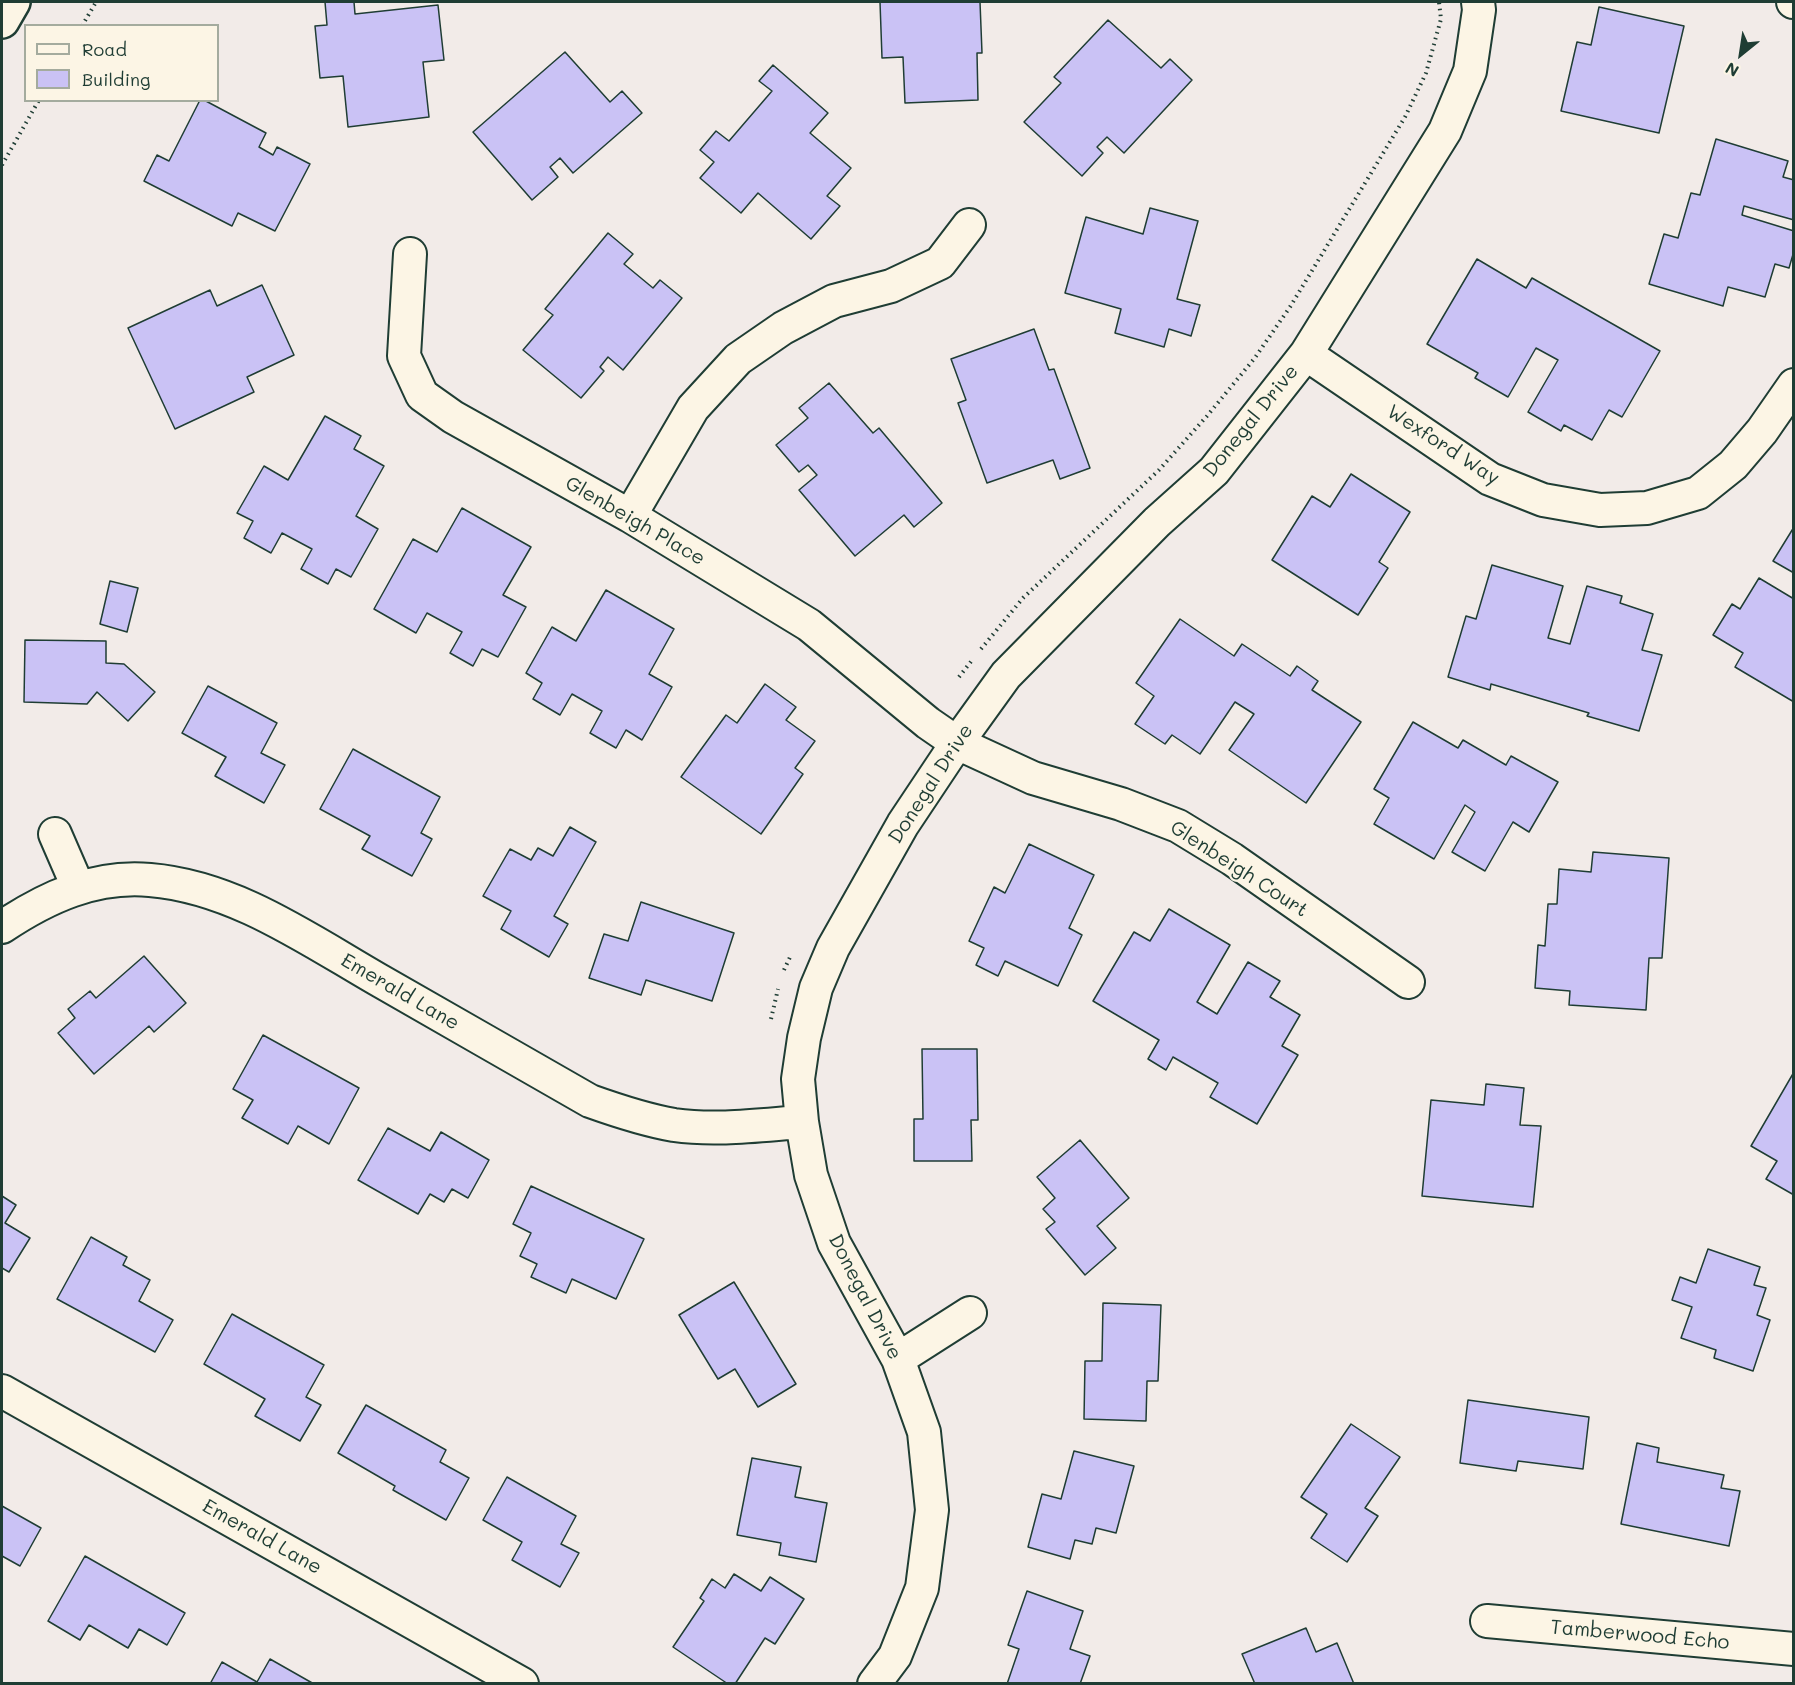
<!DOCTYPE html>
<html>
<head>
<meta charset="utf-8">
<style>
  body { margin:0 }
  #map { position:relative; width:1795px; height:1685px; overflow:hidden; background:#f2ebe8; font-family:Mali,sans-serif }
  canvas { display:block }
  .frame { position:absolute; inset:0; border:3px solid #1f3d34; pointer-events:none }
  .legend { position:absolute; left:24px; top:24px; width:195px; height:78px; box-sizing:border-box; background:#fcf5e5; border:2px solid #a4ab9e; margin:0; padding:8px 10px; list-style:none; font-size:18px; color:#1f3d34 }
  .legend li { display:flex; align-items:center; gap:12px; height:30px }
  .legend b { width:30px; border:2px solid #a4ab9e }
  .north { position:absolute; left:1711px; top:24px; width:60px; height:60px; -webkit-text-stroke:4px #fcf5e5; paint-order:stroke; rotate:210deg; font-size:16px; font-weight:700; line-height:24px; text-align:center; color:#1f3d34 }
  .north::after { content:''; display:block; margin:auto; width:21px; height:27px; background:#1f3d34; clip-path:polygon(50% 0,100% 100%,50% 72%,0 100%) }
</style>
</head>
<body>
<div id="map">
<canvas width="1795" height="1685"></canvas>
<div class="frame"></div>
<ul class="legend">
<li><b style="height:8px;background:#fcf5e5"></b>Road</li>
<li><b style="height:16px;background:#cac2f5"></b>Building</li>
</ul>
<div class="north">N</div>
</div>
<script>
const ctx = document.querySelector('canvas').getContext('2d');
ctx.lineJoin = 'round';
function fill(path, color) { ctx.fillStyle = color; ctx.fill(path, 'evenodd'); }
function strokePath(path, color, width, dash) { ctx.strokeStyle = color; ctx.lineWidth = width; ctx.lineCap = dash ? 'butt' : 'round'; ctx.setLineDash(dash || []); ctx.stroke(path); }
function label(font, color, halo, rows, align = 'center') {
  ctx.font = font + ' Mali,sans-serif'; ctx.lineWidth = 4.5; ctx.setLineDash([]); ctx.textBaseline = 'middle'; ctx.strokeStyle = halo; ctx.fillStyle = color; for (const [text, x, y, turn = 0] of rows) {
    ctx.save(); ctx.translate(x, y); ctx.rotate((+turn || 0) * Math.PI / 180); ctx.textAlign = isNaN(turn) ? turn : align; if (halo) ctx.strokeText(text, 0, 0); ctx.fillText(text, 0, 0); ctx.restore();
  }
}
const building = new Path2D(`
  M 325,2 L 354,2 L 355,14 L 438,5 L 444,60 L 423,62 L 429,117 L 348,127 L 343,76 L 320,78 L 315,26 L 327,25 Z
  M 880,2 L 980,2 L 982,53 L 977,53 L 978,100 L 905,103 L 903,57 L 882,58 Z
  M 1599,7 L 1684,26 L 1659,133 L 1561,111 L 1577,42 L 1591,45 Z
  M 1108,20 L 1161,68 L 1170,59 L 1192,80 L 1124,153 L 1107,137 L 1097,147 L 1103,153 L 1082,176 L 1024,122 L 1061,83 L 1054,77 Z
  M 565,52 L 610,102 L 622,91 L 642,113 L 573,173 L 560,158 L 550,167 L 558,177 L 532,200 L 473,132 Z
  M 773,65 L 828,113 L 810,133 L 851,168 L 827,196 L 840,206 L 811,239 L 758,193 L 741,213 L 700,178 L 714,162 L 700,150 L 716,131 L 729,141 L 772,91 L 759,81 Z
  M 200,100 L 204,100 L 266,133 L 259,147 L 273,155 L 277,147 L 310,164 L 275,231 L 238,213 L 232,226 L 144,181 L 157,155 L 169,161 Z
  M 1716,139 L 1788,161 L 1783,177 L 1794,180 L 1794,220 L 1744,206 L 1742,215 L 1794,231 L 1794,251 L 1789,268 L 1775,264 L 1765,297 L 1728,287 L 1723,306 L 1649,284 L 1664,234 L 1678,238 L 1691,193 L 1700,195 Z
  M 1150,208 L 1198,221 L 1177,299 L 1200,305 L 1191,336 L 1169,329 L 1164,347 L 1115,333 L 1121,309 L 1065,293 L 1086,217 L 1143,234 Z
  M 608,233 L 633,254 L 624,264 L 653,288 L 660,280 L 682,298 L 623,370 L 608,357 L 600,367 L 604,371 L 581,398 L 523,350 L 553,315 L 545,309 Z
  M 1477,259 L 1526,288 L 1532,278 L 1660,351 L 1622,417 L 1609,410 L 1592,440 L 1564,425 L 1561,431 L 1528,412 L 1558,360 L 1536,348 L 1508,397 L 1475,378 L 1478,373 L 1427,344 Z
  M 262,285 L 294,355 L 247,377 L 254,392 L 175,429 L 128,328 L 210,290 L 217,306 Z
  M 1034,329 L 1049,370 L 1054,369 L 1090,468 L 1060,479 L 1053,460 L 987,483 L 958,403 L 966,400 L 951,359 Z
  M 829,383 L 873,433 L 879,428 L 942,503 L 914,527 L 904,515 L 855,556 L 799,490 L 817,475 L 808,465 L 799,472 L 776,445 L 808,418 L 799,408 Z
  M 325,416 L 361,436 L 354,449 L 384,466 L 356,516 L 378,529 L 351,577 L 336,569 L 328,584 L 301,569 L 312,549 L 282,533 L 271,553 L 244,538 L 253,521 L 237,513 L 264,466 L 288,480 Z
  M 1351,474 L 1410,512 L 1379,562 L 1388,568 L 1358,615 L 1272,560 L 1312,496 L 1330,507 Z
  M 462,508 L 531,547 L 503,595 L 526,607 L 498,657 L 482,649 L 473,666 L 450,653 L 462,632 L 427,613 L 416,633 L 374,609 L 413,539 L 437,552 Z
  M 1794,527 L 1794,573 L 1773,561 Z
  M 1492,565 L 1563,586 L 1548,638 L 1570,644 L 1587,586 L 1622,596 L 1620,603 L 1653,614 L 1642,650 L 1662,655 L 1639,731 L 1587,716 L 1589,713 L 1491,684 L 1490,690 L 1448,677 L 1466,616 L 1476,619 Z
  M 1759,578 L 1794,599 L 1794,702 L 1735,667 L 1743,653 L 1713,635 L 1732,604 L 1740,609 Z
  M 110,581 L 138,588 L 127,632 L 100,624 Z
  M 606,590 L 674,629 L 649,674 L 672,687 L 642,740 L 626,730 L 616,748 L 590,733 L 602,711 L 572,694 L 560,715 L 533,699 L 542,683 L 526,673 L 552,627 L 576,641 Z
  M 1180,619 L 1234,656 L 1242,644 L 1290,676 L 1297,666 L 1318,681 L 1312,690 L 1361,722 L 1306,803 L 1229,750 L 1254,714 L 1235,702 L 1200,754 L 1172,735 L 1165,744 L 1135,724 L 1154,696 L 1136,683 Z
  M 25,640 L 106,641 L 106,663 L 124,664 L 155,692 L 128,721 L 97,692 L 87,704 L 24,702 Z
  M 765,684 L 796,707 L 786,720 L 815,741 L 795,768 L 803,774 L 761,834 L 681,777 L 726,715 L 737,723 Z
  M 208,686 L 277,723 L 261,753 L 285,765 L 264,803 L 215,776 L 226,757 L 182,733 Z
  M 1413,722 L 1458,748 L 1463,740 L 1506,765 L 1511,756 L 1558,782 L 1529,832 L 1513,822 L 1485,871 L 1452,852 L 1475,812 L 1465,805 L 1434,859 L 1374,824 L 1389,798 L 1374,789 Z
  M 353,749 L 440,797 L 421,833 L 432,839 L 412,876 L 362,849 L 370,836 L 320,809 Z
  M 570,827 L 596,842 L 554,916 L 568,924 L 549,957 L 501,929 L 511,911 L 483,896 L 510,849 L 531,860 L 538,848 L 553,856 Z
  M 1029,844 L 1094,875 L 1069,928 L 1082,935 L 1058,986 L 1005,961 L 998,976 L 976,965 L 984,948 L 969,941 L 994,887 L 1005,893 Z
  M 1593,852 L 1669,858 L 1662,958 L 1649,958 L 1646,1010 L 1569,1005 L 1570,991 L 1535,988 L 1538,945 L 1545,946 L 1548,904 L 1557,904 L 1559,869 L 1591,872 Z
  M 641,902 L 734,933 L 712,1001 L 646,980 L 641,995 L 589,978 L 604,934 L 628,941 Z
  M 1169,909 L 1230,945 L 1197,1002 L 1217,1014 L 1248,962 L 1280,981 L 1270,997 L 1300,1015 L 1282,1046 L 1298,1055 L 1257,1124 L 1210,1097 L 1218,1083 L 1173,1057 L 1166,1070 L 1148,1059 L 1159,1040 L 1093,1001 L 1134,932 L 1150,941 Z
  M 144,956 L 186,1003 L 154,1032 L 149,1026 L 94,1074 L 58,1033 L 75,1018 L 68,1009 L 90,991 L 96,998 Z
  M 263,1035 L 359,1088 L 329,1144 L 298,1126 L 288,1144 L 242,1118 L 253,1100 L 233,1089 Z
  M 922,1049 L 977,1049 L 978,1120 L 971,1120 L 972,1161 L 914,1161 L 914,1119 L 923,1119 Z
  M 1794,1072 L 1794,1195 L 1766,1179 L 1777,1161 L 1751,1146 Z
  M 1486,1084 L 1524,1088 L 1520,1125 L 1541,1126 L 1533,1207 L 1422,1196 L 1431,1100 L 1484,1105 Z
  M 388,1128 L 430,1151 L 441,1132 L 489,1160 L 468,1198 L 452,1189 L 444,1202 L 430,1194 L 418,1214 L 358,1180 Z
  M 1080,1140 L 1129,1198 L 1097,1226 L 1116,1248 L 1085,1275 L 1046,1229 L 1055,1222 L 1043,1209 L 1055,1198 L 1037,1177 Z
  M 531,1186 L 644,1239 L 616,1299 L 572,1279 L 566,1293 L 531,1277 L 537,1264 L 520,1256 L 531,1233 L 513,1224 Z
  M 2,1196 L 16,1205 L 5,1223 L 30,1238 L 9,1272 L 2,1268 Z
  M 91,1237 L 127,1257 L 123,1265 L 150,1280 L 139,1301 L 173,1320 L 155,1352 L 57,1299 Z
  M 1708,1249 L 1760,1267 L 1754,1285 L 1766,1288 L 1757,1315 L 1770,1320 L 1753,1371 L 1714,1358 L 1716,1350 L 1681,1338 L 1692,1307 L 1672,1300 L 1680,1277 L 1696,1283 Z
  M 734,1282 L 796,1384 L 758,1407 L 735,1369 L 718,1379 L 679,1315 Z
  M 1103,1303 L 1161,1305 L 1158,1381 L 1147,1381 L 1146,1421 L 1084,1419 L 1085,1361 L 1102,1361 Z
  M 232,1314 L 324,1365 L 306,1397 L 321,1405 L 300,1441 L 255,1416 L 265,1399 L 204,1364 Z
  M 1468,1400 L 1589,1417 L 1583,1469 L 1518,1461 L 1516,1471 L 1460,1463 Z
  M 366,1405 L 446,1450 L 440,1462 L 469,1478 L 446,1520 L 393,1490 L 395,1486 L 338,1453 Z
  M 1351,1424 L 1400,1457 L 1365,1508 L 1378,1516 L 1347,1562 L 1311,1538 L 1327,1514 L 1301,1497 Z
  M 1637,1443 L 1659,1448 L 1657,1462 L 1724,1475 L 1721,1488 L 1740,1491 L 1729,1546 L 1621,1524 Z
  M 1074,1451 L 1134,1466 L 1116,1533 L 1096,1528 L 1092,1544 L 1075,1540 L 1070,1559 L 1028,1547 L 1042,1494 L 1061,1499 Z
  M 752,1458 L 801,1467 L 795,1497 L 827,1503 L 816,1562 L 779,1555 L 781,1543 L 737,1535 Z
  M 507,1477 L 576,1516 L 561,1544 L 579,1553 L 560,1587 L 512,1560 L 522,1542 L 483,1520 Z
  M 2,1506 L 41,1528 L 20,1566 L 2,1556 Z
  M 85,1556 L 185,1613 L 167,1645 L 139,1629 L 128,1648 L 89,1625 L 80,1640 L 48,1621 Z
  M 734,1574 L 761,1591 L 770,1577 L 804,1599 L 775,1644 L 765,1638 L 735,1684 L 728,1684 L 673,1647 L 704,1601 L 700,1598 L 712,1579 L 725,1588 Z
  M 1027,1591 L 1083,1611 L 1070,1649 L 1090,1656 L 1080,1684 L 1007,1684 L 1019,1649 L 1008,1645 Z
  M 1306,1628 L 1316,1652 L 1337,1643 L 1354,1684 L 1255,1684 L 1242,1654 Z
  M 270,1659 L 314,1684 L 210,1684 L 222,1662 L 257,1682 Z`);
fill(building, '#cac2f5');
strokePath(building, '#1f3d34', 1.5);
const minor = new Path2D(`
  M 1793,2 L 1794,2
  M 410,254 L 404,356 L 422,395 L 453,417 L 630,516 L 809,625 L 928,723 L 957,743 L 1033,778 L 1121,804 L 1178,826 L 1232,859 L 1408,982
  M 1306,354 L 1490,479 L 1543,500 L 1600,510 L 1647,508 L 1698,493 L 1733,465 L 1762,431 L 1794,385
  M 630,516 L 693,408 L 738,359 L 783,328 L 834,301 L 891,286 L 940,263 L 969,225
  M 55,834 L 78,887
  M 2,927 C 47,897 95,875 150,880 C 234,887 306,938 377,979 C 448,1020 519,1060 590,1101 C 618,1111 645,1120 674,1125 C 716,1131 760,1125 802,1122
  M 898,1359 L 970,1313
  M 2,1391 L 522,1684
  M 1487,1621 L 1794,1649
  M 874,1684 L 895,1656 L 922,1588 L 932,1510 L 924,1432 L 898,1359 L 834,1243 L 811,1175 L 802,1122 L 798,1079 L 804,1038 L 816,988 L 833,948 L 903,824 L 957,743 L 1006,675 L 1157,522 L 1214,471 L 1306,354 L 1445,131 L 1470,71 L 1479,10 L 1478,2`);
const secondary = new Path2D(`
  M 2,21 L 13,2`);
strokePath(minor, '#1f3d34', 36);
strokePath(secondary, '#1f3d34', 38);
strokePath(new Path2D(`
  M 82,26 L 96,2
  M 2,165 L 39,100
  M 981,649 L 1023,598 L 1159,470 L 1207,416 L 1254,359 L 1290,307 L 1405,117 L 1426,73 L 1441,19 L 1439,2
  M 959,677 L 973,659
  M 784,970 L 791,955
  M 771,1019 L 778,989`), '#1f3d34', 4, [1.5, 4.5]);
strokePath(minor, '#fcf5e5', 32);
strokePath(secondary, '#fcf5e5', 33);
label('20px', '#1f3d34', '#fcf5e5', [
  ["Donegal Drive",1251,421,-51],
  ["Wexford Way",1443,445,33],
  ["Glenbeigh Place",635,521,30],
  ["Donegal Drive",931,784,-57],
  ["Glenbeigh Court",1239,869,33],
  ["Emerald Lane",400,992,30],
  ["Donegal Drive",865,1297,63],
  ["Emerald Lane",262,1537,29],
  ["Tamberwood Echo",1640,1635,5]
]);
</script>
</body>
</html>
